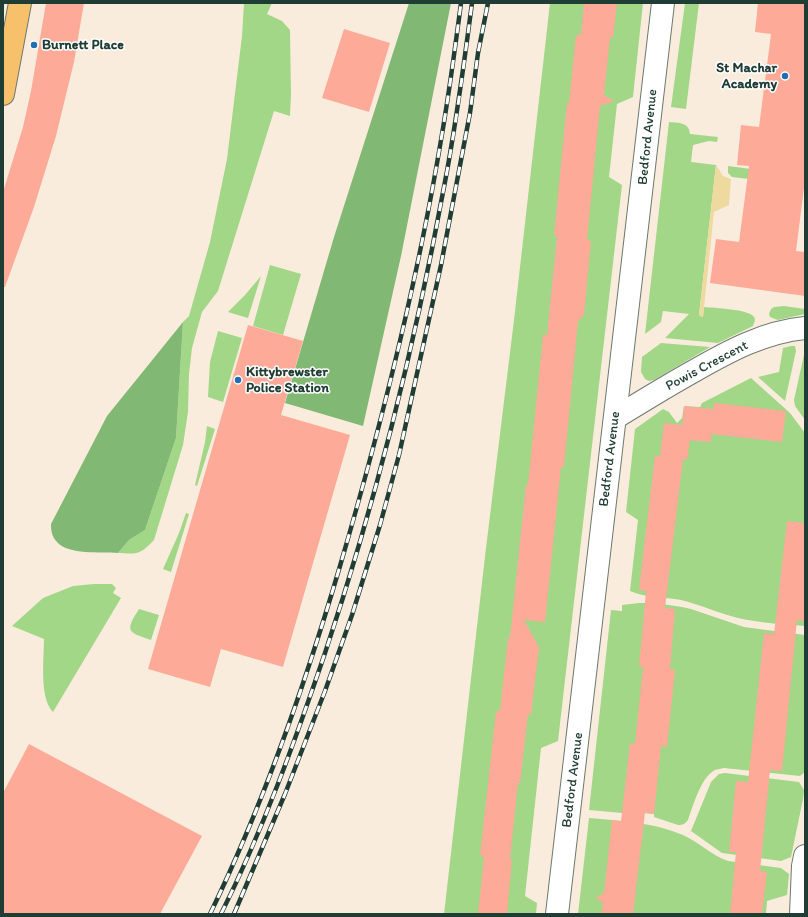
<!DOCTYPE html>
<html>
<head>
<meta charset="utf-8">
<style>
  body { margin:0 }
  #map { position:relative; width:808px; height:917px; overflow:hidden; background:#faecdd; font-family:Itim,sans-serif }
  canvas { display:block }
  .frame { position:absolute; inset:0; border:4px solid #1f3d34; pointer-events:none }
</style>
</head>
<body>
<div id="map">
<canvas width="808" height="917"></canvas>
<div class="frame"></div>
</div>
<script>
const ctx = document.querySelector('canvas').getContext('2d');
ctx.lineJoin = 'round';
function fill(path, color) { ctx.fillStyle = color; ctx.fill(path, 'evenodd'); }
function strokePath(path, color, width, dash) { ctx.strokeStyle = color; ctx.lineWidth = width; ctx.lineCap = dash ? 'butt' : 'round'; ctx.setLineDash(dash || []); ctx.stroke(path); }
function label(font, color, halo, rows, align = 'center') {
  ctx.font = font + ' Itim,sans-serif'; ctx.lineWidth = 3; ctx.setLineDash([]); ctx.textBaseline = 'middle'; ctx.strokeStyle = halo; ctx.fillStyle = color; for (const [text, x, y, turn = 0] of rows) {
    ctx.save(); ctx.translate(x, y); ctx.rotate((+turn || 0) * Math.PI / 180); ctx.textAlign = isNaN(turn) ? turn : align; if (halo) ctx.strokeText(text, 0, 0); ctx.fillText(text, 0, 0); ctx.restore();
  }
}
fill(new Path2D(`
  M 244,3 L 272,3 L 267,14 L 282,21 L 290,30 L 291,95 L 290,116 L 274,111 L 218,291 L 202,312 L 192,348 L 189,374 L 188,412 L 183,445 L 154,540 C 140,555 137,554 118,553 L 129,540 L 145,530 L 176,438 L 183,322 L 189,316 L 210,242 L 227,159 L 242,36 Z
  M 550,3 L 643,3 L 633,97 L 617,104 L 609,177 L 622,185 L 558,741 L 541,748 L 525,896 L 537,903 L 536,914 L 444,914 L 486,548 L 514,320 Z
  M 685,3 L 699,3 L 686,109 L 671,107 Z
  M 669,122 C 679,123 689,122 690,134 L 718,137 L 717,142 L 709,141 L 693,145 L 691,162 L 716,165 L 699,315 L 703,317 L 704,307 C 714,308 749,309 754,317 C 756,320 754,323 753,326 L 718,343 L 665,338 L 689,314 L 663,311 L 661,322 L 645,334 Z
  M 728,166 L 774,172 L 774,182 L 732,177 L 728,173 Z
  M 270,265 L 301,274 L 283,335 L 253,326 Z
  M 261,276 L 248,318 L 228,312 L 245,295 Z
  M 784,306 L 805,309 L 805,314 L 778,320 L 770,317 L 769,314 L 771,309 L 774,307 Z
  M 218,331 L 242,338 L 223,402 L 208,397 L 210,362 Z
  M 661,343 L 710,347 L 654,380 L 649,381 L 645,379 L 641,372 L 642,357 Z
  M 791,346 L 795,346 L 796,351 L 785,401 L 758,377 L 779,372 L 783,348 Z
  M 805,350 L 805,420 L 795,406 L 794,400 Z
  M 751,378 L 790,413 L 805,433 L 805,626 C 782,624 760,623 738,618 C 718,613 701,605 681,600 C 664,597 646,598 630,591 L 638,520 L 626,512 L 635,429 L 663,409 L 669,412 L 677,423 L 682,418 L 684,406 L 700,407 L 702,403 Z
  M 207,426 L 215,429 L 197,486 L 195,485 L 205,442 Z
  M 186,513 L 189,514 L 171,572 L 163,569 L 179,533 Z
  M 94,584 L 112,584 L 116,588 L 113,593 L 121,598 L 53,712 C 39,698 44,658 44,639 L 12,626 L 43,598 L 73,586 Z
  M 639,603 L 655,603 L 682,607 L 691,609 L 744,627 L 805,635 L 805,772 L 800,776 L 724,768 C 720,769 715,769 712,772 C 700,781 693,806 688,820 C 685,824 683,825 678,825 L 654,817 L 654,814 L 623,811 L 622,813 L 589,810 L 611,610 L 622,611 L 622,605 Z
  M 139,609 L 159,615 L 151,640 C 127,632 125,631 139,609 Z
  M 725,773 L 799,782 L 804,790 L 803,799 L 791,857 L 781,861 L 722,853 L 691,831 L 711,782 L 719,774 Z
  M 589,818 C 620,821 653,822 683,835 C 699,842 711,855 728,861 L 781,868 L 789,874 L 787,895 L 767,901 L 766,914 L 578,914 Z`), '#a1d787');
fill(new Path2D(`
  M 409,3 L 451,3 L 401,256 L 363,426 L 285,403 L 334,237 Z
  M 183,322 L 176,438 L 145,530 L 129,540 L 118,553 C 101,552 68,555 57,542 C 52,537 51,531 51,524 L 107,416 Z`), '#80b874');
fill(new Path2D(`
  M 716,165 L 723,176 L 731,179 L 729,205 L 714,212 L 703,317 L 699,315 Z`), '#eeda9e');
fill(new Path2D(`
  M 46,3 L 84,3 L 74,62 L 56,136 L 34,207 L 5,287 L 3,287 L 3,192 L 23,127 L 31,91 Z
  M 584,3 L 617,3 L 613,38 L 610,38 L 604,95 L 614,101 L 600,106 L 587,240 L 591,241 L 584,315 L 578,321 L 564,467 L 561,467 L 545,622 L 524,620 L 539,647 L 531,715 L 528,714 L 520,783 L 518,783 L 510,859 L 512,860 L 507,914 L 478,914 L 484,856 L 480,856 L 496,711 L 500,711 L 508,637 L 510,638 L 526,484 L 528,485 L 543,335 L 547,335 L 557,236 L 554,236 L 567,103 L 569,103 L 576,35 L 581,35 Z
  M 758,3 L 805,3 L 805,180 L 796,251 L 805,252 L 805,296 L 710,283 L 716,239 L 739,242 L 749,166 L 737,165 L 741,125 L 759,127 L 771,34 L 755,32 Z
  M 344,29 L 390,43 L 369,112 L 322,98 Z
  M 248,325 L 303,341 L 281,415 L 350,435 L 283,667 L 221,649 L 210,687 L 148,669 Z
  M 714,403 L 786,411 L 782,442 L 711,434 L 711,442 L 690,440 L 687,460 L 683,459 L 665,608 L 675,609 L 670,669 L 675,670 L 667,747 L 661,746 L 654,814 L 645,813 L 633,914 L 601,914 L 603,903 L 596,898 L 604,893 L 612,820 L 621,821 L 630,743 L 635,744 L 643,667 L 639,666 L 646,591 L 639,590 L 655,456 L 660,456 L 664,423 L 682,425 L 684,406 L 714,409 Z
  M 787,521 L 805,523 L 805,621 L 797,620 L 782,771 L 770,770 L 760,871 L 767,872 L 762,914 L 730,914 L 736,852 L 729,852 L 736,781 L 748,782 L 764,633 L 774,634 Z
  M 29,744 L 202,836 L 160,914 L 3,914 L 3,793 Z`), '#fdaa99');
const minor = new Path2D(`
  M 615,418 C 641,402 667,386 694,371 C 729,351 764,332 805,328
  M 557,914 L 663,3
  M 801,914 L 803,866 L 805,856`);
const primary = new Path2D(`
  M 3,94 L 20,3`);
strokePath(minor, '#6c7a6f', 24);
strokePath(primary, '#6c7a6f', 24);
strokePath(minor, '#fff', 22);
strokePath(primary, '#f7c06b', 22);
const rail = new Path2D(`
  M 210,914 C 264,803 305,685 340,566 C 381,426 417,284 441,140 C 449,94 455,49 461,3
  M 221,914 C 263,830 295,741 325,653 C 376,501 415,344 444,187 C 456,126 464,64 472,3
  M 234,914 L 285,794 L 325,691 L 352,615 L 380,525 L 399,455 L 441,265 L 470,113 L 478,53 L 488,3`);
strokePath(rail, '#1f3d34', 4.5);
strokePath(rail, '#fff', 3, [9]);
for (const [x, y, r, color] of [
  [34,45,4,"#1f6fb2"],
  [785,76,4,"#1f6fb2"],
  [238,380,4,"#1f6fb2"]
]) { const dot = new Path2D(); dot.arc(x, y, r, 0, 2 * Math.PI); ctx.fillStyle = color; ctx.fill(dot); strokePath(dot, '#fff', 1.5); }
label('bold 14px', '#1f3d34', '#fff', [
  ["Burnett Place",42,45],
  ["St Machar",777,68,"right"],
  ["Academy",777,84,"right"],
  ["Kittybrewster",246,372],
  ["Police Station",246,388]
], 'left');
label('14px', '#1f3d34', '#fff', [
  ["Bedford Avenue",648,137,-84],
  ["Powis Crescent",707,366,-28],
  ["Bedford Avenue",610,459,-83],
  ["Bedford Avenue",573,780,-83]
]);
</script>
</body>
</html>
